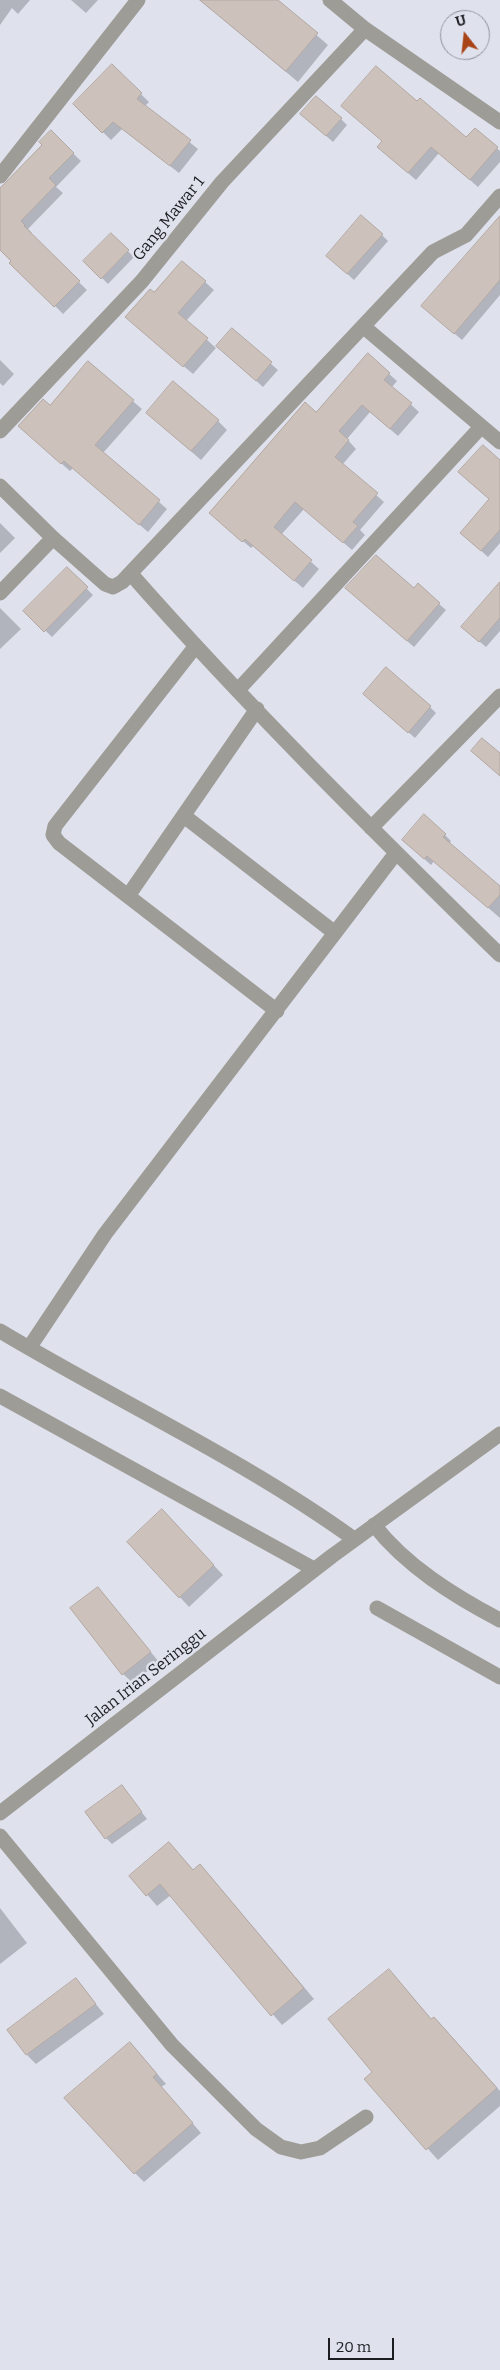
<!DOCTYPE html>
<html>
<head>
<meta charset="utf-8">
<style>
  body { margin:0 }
  #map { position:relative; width:500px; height:2370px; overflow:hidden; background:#dfe2ed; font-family:Bitter,serif }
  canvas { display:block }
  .north { position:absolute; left:440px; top:10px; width:50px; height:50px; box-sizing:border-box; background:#dfe2ed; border:1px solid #91939b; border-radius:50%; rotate:344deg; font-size:14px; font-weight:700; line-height:20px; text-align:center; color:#1b1d21 }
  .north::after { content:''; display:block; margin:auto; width:18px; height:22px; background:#a94418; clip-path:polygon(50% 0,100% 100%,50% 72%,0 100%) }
  .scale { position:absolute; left:328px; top:2338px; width:66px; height:22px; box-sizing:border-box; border:2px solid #1b1d21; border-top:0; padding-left:6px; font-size:15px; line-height:18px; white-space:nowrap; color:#1b1d21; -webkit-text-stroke:4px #dfe2ed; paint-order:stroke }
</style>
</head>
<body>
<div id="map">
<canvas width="500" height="2370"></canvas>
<div class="north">U</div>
<div class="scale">20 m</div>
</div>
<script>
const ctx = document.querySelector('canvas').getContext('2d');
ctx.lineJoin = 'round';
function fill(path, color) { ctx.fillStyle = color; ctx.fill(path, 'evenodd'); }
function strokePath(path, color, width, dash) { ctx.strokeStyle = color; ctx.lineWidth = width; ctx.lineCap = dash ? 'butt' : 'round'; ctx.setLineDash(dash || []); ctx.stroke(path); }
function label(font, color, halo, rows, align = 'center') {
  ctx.font = font + ' Bitter,serif'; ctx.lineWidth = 5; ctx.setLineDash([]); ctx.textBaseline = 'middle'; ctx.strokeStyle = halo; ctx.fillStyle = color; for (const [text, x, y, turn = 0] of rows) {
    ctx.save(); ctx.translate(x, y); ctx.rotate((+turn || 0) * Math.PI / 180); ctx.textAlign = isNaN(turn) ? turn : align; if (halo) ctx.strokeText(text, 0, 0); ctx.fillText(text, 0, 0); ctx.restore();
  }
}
fill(new Path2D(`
  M 0,0 L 30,0 L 18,14 L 12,8 L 0,25 Z
  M 71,0 L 98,0 L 86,13 Z
  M 200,0 L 276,0 L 328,45 L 298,82 Z
  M 112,66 L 149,102 L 145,106 L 198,149 L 179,173 L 122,129 L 111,140 L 74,104 Z
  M 341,119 L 347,125 L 333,142 L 308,120 Z
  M 475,129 L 500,151 L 500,162 L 478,187 L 439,153 L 416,180 L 387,155 L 466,139 Z
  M 51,132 L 81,161 L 56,187 L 63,193 L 28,229 L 32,233 L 30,235 L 87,290 L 63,314 L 0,250 L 0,195 L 44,145 Z
  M 500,224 L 500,295 L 462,340 L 430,313 Z
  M 111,235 L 134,257 L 108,284 L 85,261 Z
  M 382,235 L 388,241 L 354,280 L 334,262 Z
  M 205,282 L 214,290 L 186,321 L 216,348 L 193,374 L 135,325 L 155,294 Z
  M 232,330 L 278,370 L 263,387 L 217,346 Z
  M 368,355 L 397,381 L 392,387 L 419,412 L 398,436 L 370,412 L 347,439 L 356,449 L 342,465 L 384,502 L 360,530 L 365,535 L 352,550 L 304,509 L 281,535 L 319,569 L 303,588 L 253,546 L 251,548 L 218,520 Z
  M 0,360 L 14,374 L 3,386 L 0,383 Z
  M 88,363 L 142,409 L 103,453 L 167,509 L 148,532 L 73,468 L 70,471 L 28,434 Z
  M 218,421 L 227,430 L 201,460 L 157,422 Z
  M 500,462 L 500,543 L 488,557 L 468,539 L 490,500 Z
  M 0,523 L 15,538 L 0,553 Z
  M 67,569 L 93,595 L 52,637 L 25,611 Z
  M 414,589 L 439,604 L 446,610 L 414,647 L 353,594 Z
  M 500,596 L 500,631 L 486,647 L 469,633 Z
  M 0,608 L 21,629 L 0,649 Z
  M 371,700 L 430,707 L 436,713 L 415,738 Z
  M 445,835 L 451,841 L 449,844 L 500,888 L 500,918 L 434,861 L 431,865 L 403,840 Z
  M 171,1520 L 223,1575 L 189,1607 L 129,1542 Z
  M 98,1588 L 159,1662 L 133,1683 L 123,1674 Z
  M 122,1787 L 147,1819 L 112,1844 L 106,1838 Z
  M 169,1844 L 194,1871 L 200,1866 L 211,1877 L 314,1999 L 282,2025 L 171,1895 L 157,1906 L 131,1876 Z
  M 0,1908 L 27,1943 L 0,1964 Z
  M 389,1970 L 432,2020 L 434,2018 L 445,2029 L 500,2091 L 500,2106 L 438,2160 L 365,2079 L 374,2072 Z
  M 76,1980 L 104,2014 L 36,2064 L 27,2055 Z
  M 139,2053 L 166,2084 L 161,2087 L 201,2133 L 144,2182 L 135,2173 Z`), '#0003');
const building = new Path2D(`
  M 200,0 L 278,0 L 318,33 L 286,71 Z
  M 112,64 L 142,93 L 137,99 L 191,140 L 170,166 L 113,122 L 102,133 L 73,104 Z
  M 376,66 L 417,101 L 420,98 L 466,137 L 475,128 L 498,147 L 470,180 L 431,147 L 408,173 L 377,147 L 382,141 L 341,106 Z
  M 316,96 L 342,118 L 326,136 L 300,114 Z
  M 51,130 L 74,153 L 49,178 L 56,185 L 21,221 L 25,225 L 24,226 L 80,281 L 54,307 L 9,263 L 11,261 L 0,250 L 0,188 L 42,145 L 39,142 Z
  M 361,215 L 383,234 L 347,274 L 326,256 Z
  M 500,216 L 500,280 L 454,334 L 421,306 Z
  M 111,233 L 129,250 L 101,279 L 83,261 Z
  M 182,261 L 206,281 L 178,313 L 208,338 L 183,367 L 125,317 L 150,289 L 154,292 Z
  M 232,328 L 272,362 L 256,381 L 216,346 Z
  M 368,353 L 390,373 L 384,380 L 412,403 L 390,429 L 362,405 L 339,431 L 349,440 L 335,457 L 378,493 L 353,522 L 358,526 L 343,543 L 295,502 L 274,527 L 312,560 L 294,581 L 245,539 L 242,542 L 209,513 L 305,402 L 316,412 Z
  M 88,361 L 134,400 L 95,445 L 160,500 L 139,525 L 64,461 L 61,464 L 18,426 L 43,399 L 50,405 Z
  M 173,381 L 219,420 L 191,451 L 146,413 Z
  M 483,445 L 500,460 L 500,530 L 481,551 L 460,533 L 489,499 L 458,472 Z
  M 376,555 L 414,588 L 418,583 L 440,603 L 407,641 L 345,588 Z
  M 67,567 L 88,587 L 44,632 L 23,611 Z
  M 500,582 L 500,618 L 479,642 L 461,627 Z
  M 386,667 L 431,706 L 408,733 L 363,694 Z
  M 482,738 L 500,753 L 500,776 L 471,751 Z
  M 424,814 L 446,834 L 443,837 L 500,886 L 500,895 L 488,908 L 427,856 L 424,859 L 402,840 Z
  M 162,1509 L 214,1565 L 179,1598 L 127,1542 Z
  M 98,1587 L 151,1652 L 122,1675 L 70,1608 Z
  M 122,1785 L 142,1812 L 105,1839 L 85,1812 Z
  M 169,1842 L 193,1870 L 200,1864 L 304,1988 L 271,2016 L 160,1884 L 146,1896 L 129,1876 Z
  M 389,1969 L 431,2019 L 434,2017 L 497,2088 L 426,2150 L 364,2079 L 372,2072 L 328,2019 Z
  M 76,1978 L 96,2004 L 26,2055 L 7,2030 Z
  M 130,2042 L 157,2074 L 153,2077 L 193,2123 L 134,2174 L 64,2098 Z`);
fill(building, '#cdc1bc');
strokePath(building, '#b3a7a2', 1);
strokePath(new Path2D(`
  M 330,0 L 365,29 L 500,122
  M 0,176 L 138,0
  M 364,327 L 500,442
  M 0,431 L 142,281 L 222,182 L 365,29
  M 0,486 L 53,538 L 105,584 L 113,587 L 122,582 L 433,252 L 466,235 L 500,196
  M 131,574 C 248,707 374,831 500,955
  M 0,593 L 53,538
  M 195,647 L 55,826 L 53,835 L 59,843 L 277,1011
  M 238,690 L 481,427
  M 184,816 L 335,933
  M 371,828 L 500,696
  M 128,896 L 257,709
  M 0,1331 C 117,1401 243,1459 354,1539
  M 29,1348 L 105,1234 L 396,853
  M 0,1396 L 314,1569
  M 374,1525 C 406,1566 454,1596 500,1620
  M 377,1608 L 500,1677
  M 0,1813 L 332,1556 L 500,1434
  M 0,1836 L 172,2045 L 256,2129 L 281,2147 L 301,2152 L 320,2148 L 366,2117`), '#9e9c97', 15);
label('16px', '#1b1d21', '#dfe2ed', [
  ["Gang Mawar 1",169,219,-51],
  ["Jalan Irian Seringgu",146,1677,-38]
]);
</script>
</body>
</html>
